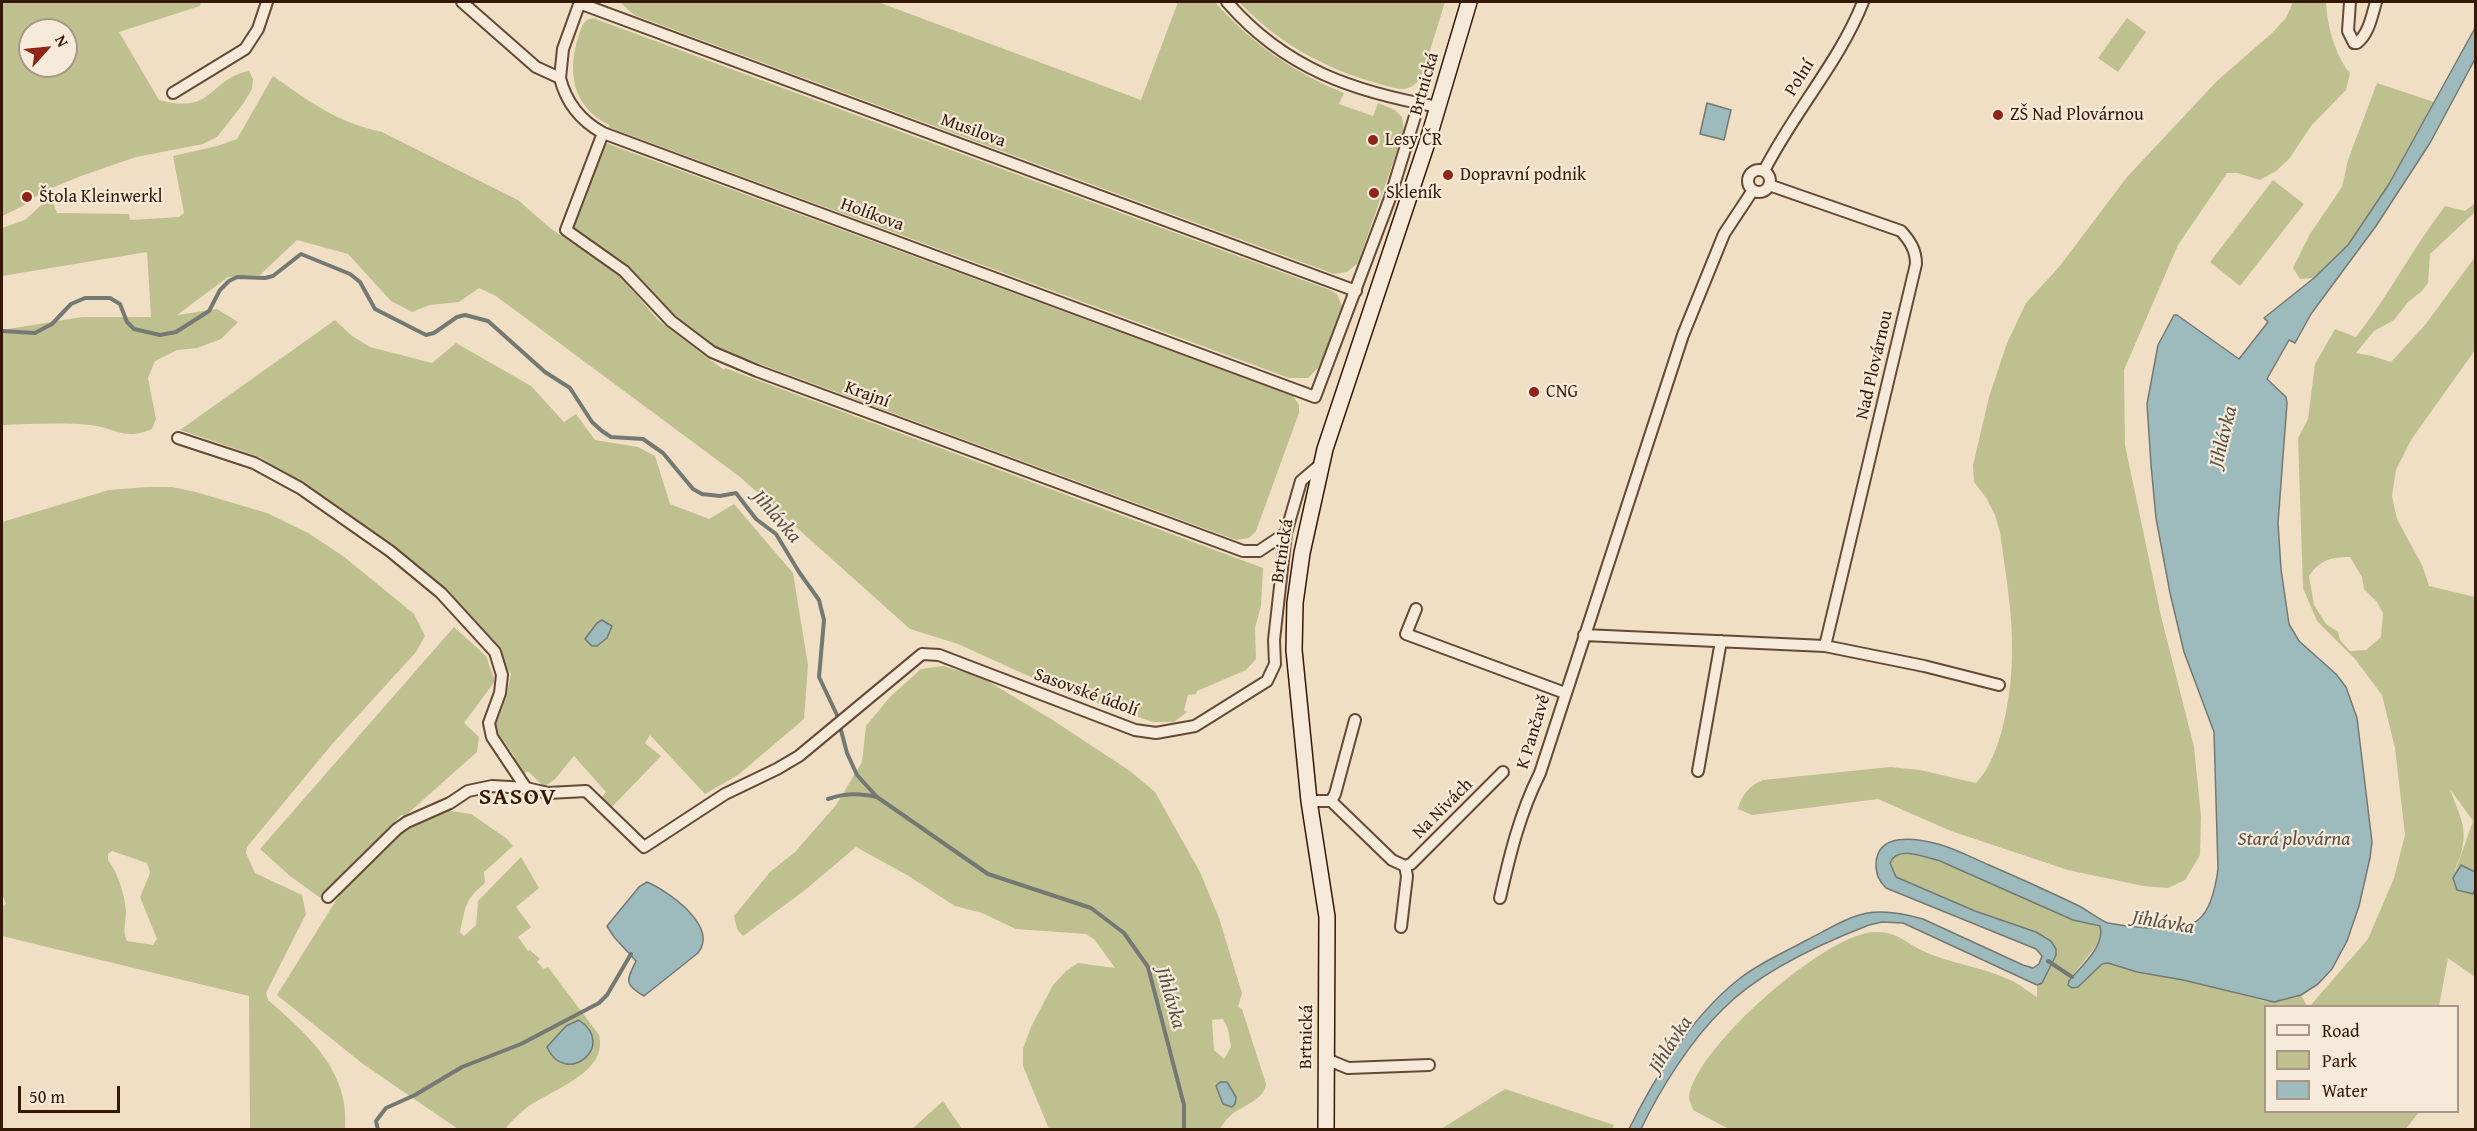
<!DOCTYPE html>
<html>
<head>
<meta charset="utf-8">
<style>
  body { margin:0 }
  #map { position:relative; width:2477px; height:1131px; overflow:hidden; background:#f0dfc4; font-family:"Gentium Book Plus",serif }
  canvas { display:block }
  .frame { position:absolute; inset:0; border:3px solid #361806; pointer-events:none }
  .legend { position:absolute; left:2264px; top:1005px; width:195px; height:108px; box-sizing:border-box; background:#f5ead9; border:2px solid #a99685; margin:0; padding:8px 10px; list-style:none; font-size:18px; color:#361806 }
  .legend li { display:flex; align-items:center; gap:12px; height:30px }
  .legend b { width:30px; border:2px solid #a99685 }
  .north { position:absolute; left:18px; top:18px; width:60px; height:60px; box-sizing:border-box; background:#f5ead9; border:2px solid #a99685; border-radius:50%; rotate:63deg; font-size:16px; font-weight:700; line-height:24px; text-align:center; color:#361806 }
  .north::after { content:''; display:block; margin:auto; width:21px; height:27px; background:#8f2418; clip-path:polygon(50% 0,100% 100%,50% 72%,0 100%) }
  .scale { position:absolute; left:18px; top:1086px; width:102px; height:27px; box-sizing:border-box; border:3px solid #361806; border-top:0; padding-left:8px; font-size:18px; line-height:21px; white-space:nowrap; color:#361806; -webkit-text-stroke:4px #f5ead9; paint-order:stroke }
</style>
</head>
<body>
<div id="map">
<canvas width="2477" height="1131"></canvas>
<div class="frame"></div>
<ul class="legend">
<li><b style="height:8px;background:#f5ead9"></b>Road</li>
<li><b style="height:16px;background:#bfc090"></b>Park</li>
<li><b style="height:16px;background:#9dbabd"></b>Water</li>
</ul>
<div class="north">N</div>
<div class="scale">50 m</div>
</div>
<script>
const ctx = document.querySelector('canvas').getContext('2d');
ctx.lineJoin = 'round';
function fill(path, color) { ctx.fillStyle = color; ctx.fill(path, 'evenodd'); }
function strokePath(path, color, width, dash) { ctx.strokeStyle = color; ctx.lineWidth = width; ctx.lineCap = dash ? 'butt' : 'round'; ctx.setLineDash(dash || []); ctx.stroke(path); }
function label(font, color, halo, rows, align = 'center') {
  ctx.font = font + ' "Gentium Book Plus",serif'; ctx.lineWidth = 4.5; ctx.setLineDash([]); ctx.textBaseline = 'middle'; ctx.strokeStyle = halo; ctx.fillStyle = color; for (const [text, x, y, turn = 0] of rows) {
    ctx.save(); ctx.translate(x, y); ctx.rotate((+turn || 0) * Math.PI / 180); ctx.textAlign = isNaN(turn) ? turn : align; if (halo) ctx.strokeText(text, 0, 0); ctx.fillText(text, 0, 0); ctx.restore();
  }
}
fill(new Path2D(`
  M 2,2 L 201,2 L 200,6 L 119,32 L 159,100 C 215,115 208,79 249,71 L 253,79 L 252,89 L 243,104 L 217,137 L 203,144 L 136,157 L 81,176 L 42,192 L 23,206 L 2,216 ZM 30,30 L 66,30 L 66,66 L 30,66 Z
  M 620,2 L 878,2 L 1141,100 L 1178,2 L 1215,2 C 1250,42 1294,73 1344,93 L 1339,104 L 1373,116 L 1378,103 L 1395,110 L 1402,117 L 1404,131 L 1358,263 L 1347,272 L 1334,274 L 634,15 Z
  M 1239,2 L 1445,2 L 1423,73 C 1411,97 1396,88 1376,83 C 1323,68 1277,42 1239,2 Z
  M 2293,2 L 2326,2 C 2327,24 2335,56 2350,73 L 2346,90 L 2311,126 L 2289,159 L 2276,171 L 2260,180 L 2237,173 L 2227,173 L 2178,245 L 2124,370 L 2125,445 L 2161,616 L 2194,747 L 2201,816 L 2200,855 L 2185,880 L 2168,888 L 2143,886 L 2068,870 L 1951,831 L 1878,799 L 1752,815 L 1738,809 C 1742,794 1749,786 1763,780 L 1890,767 L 1920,770 L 1976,783 C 2003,756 2012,689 2012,652 C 2013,613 2005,571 2000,532 L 1995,515 L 1987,499 L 1974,482 L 1973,465 L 1989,397 L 2007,343 L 2026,303 L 2059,267 L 2127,177 L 2217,81 L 2272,33 L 2286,18 Z
  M 593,18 L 1330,290 L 1337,294 L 1342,306 L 1319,367 L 1308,378 L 1289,378 L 608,127 L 609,125 C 571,106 567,70 579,35 C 582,26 583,20 593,18 Z
  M 2127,18 L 2146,32 L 2118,72 L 2098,58 Z
  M 273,76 C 310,102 336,122 382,132 L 518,200 L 550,228 L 619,275 L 658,320 L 724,370 L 725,368 L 1263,568 L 1261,606 L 1255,628 L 1256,659 L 1246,670 L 1197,691 L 1196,694 L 1188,695 L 1184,710 L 1187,712 L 1174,722 L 1153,722 L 1144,719 L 1055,688 L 958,644 L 910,629 L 740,477 L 496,296 L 479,288 L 459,302 L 430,305 L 412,312 L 391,301 L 348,254 L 297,240 L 260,275 L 228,277 L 177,315 L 217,309 L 238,322 L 221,339 L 197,348 L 177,350 L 155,361 L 148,378 L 156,419 L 152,429 C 125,441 116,428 90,425 C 61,422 30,424 2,425 L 2,330 L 82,317 L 151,317 L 147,252 L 2,276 L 2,228 L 25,220 L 51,196 L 57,213 L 129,214 L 130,220 L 179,217 L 184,213 L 173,156 L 217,146 L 237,139 Z
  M 2377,83 L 2434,102 L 2389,184 L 2348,245 L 2314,278 L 2300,279 L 2293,268 L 2310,234 L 2342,187 L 2348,160 Z
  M 603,142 L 1293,396 L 1299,405 L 1299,413 L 1256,531 L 1249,538 L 1236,540 L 717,348 L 662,306 L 627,265 L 572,229 Z
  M 2273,180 L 2304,204 L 2240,286 L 2210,262 Z
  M 2475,203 L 2475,212 L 2430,254 L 2428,283 L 2422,291 L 2408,302 L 2394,320 L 2374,331 L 2356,353 L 2372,356 L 2391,362 L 2425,325 L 2475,257 L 2475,350 L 2411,440 L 2396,470 L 2392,496 L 2397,519 L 2423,567 L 2429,586 L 2475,597 L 2475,977 L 2448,958 L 2439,1006 L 2310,1006 L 2368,939 L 2394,878 L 2405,835 L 2395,748 L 2382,695 L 2355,659 L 2317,621 L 2303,588 L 2298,438 L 2308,419 L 2315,364 L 2335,329 L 2356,337 C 2389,295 2413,248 2445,206 L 2465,211 ZM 2350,557 L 2362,577 L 2364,589 L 2377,602 L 2383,613 L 2381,637 L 2366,650 L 2350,651 L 2340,640 L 2338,632 L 2326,624 L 2314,605 L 2309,576 C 2320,560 2331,557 2350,557 ZM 2450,789 L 2473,821 L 2455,872 C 2456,864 2461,857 2462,849 C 2468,826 2457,810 2450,789 Z
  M 335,320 L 352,336 L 370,347 L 432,363 L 456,343 L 531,386 L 564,422 L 576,414 L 595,440 L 638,447 L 655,456 L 670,504 L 709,519 L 734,504 L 793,573 L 808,665 L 804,719 L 738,775 L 705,794 L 650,735 L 645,743 L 661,756 L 611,808 L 602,797 L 606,792 L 574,756 L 555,779 L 544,787 L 528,771 L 523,775 L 512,760 L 515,757 L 494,728 L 506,698 L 511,674 L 502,661 L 502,649 L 444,591 L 346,514 L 260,457 L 180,430 Z
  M 147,487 L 172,487 L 196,492 L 267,513 L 308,533 L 343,556 L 414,614 L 425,636 L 416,652 L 334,742 L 247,847 L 246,853 L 255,873 L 302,895 L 306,914 L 266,993 L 268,1000 C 308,1035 350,1071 345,1129 L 250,1129 L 249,996 L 2,936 L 2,907 L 6,904 L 2,894 L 2,522 L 109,490 ZM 112,851 L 147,863 L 150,873 L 140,897 L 157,939 L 153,945 L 127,941 C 122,930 126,923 126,912 C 125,895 118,873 108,860 L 108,854 Z
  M 454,627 L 486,656 L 495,681 L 464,723 L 479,737 L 477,752 L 405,816 L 401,815 L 322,899 L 290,876 L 260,849 Z
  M 943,666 L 981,677 L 1051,719 L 1130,771 L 1155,792 L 1200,872 L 1219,918 L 1242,993 L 1238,1007 L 1242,1009 L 1266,1084 C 1264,1101 1240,1106 1229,1117 C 1225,1120 1223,1125 1220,1129 L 1049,1129 L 1023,1066 L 1023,1049 L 1031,1027 L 1053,985 L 1066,971 L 1078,963 L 1115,968 L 1095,940 L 1086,934 L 1016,929 L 982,913 L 955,906 L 907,875 L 856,847 L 805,890 L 743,936 L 737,929 L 734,916 L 770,872 L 795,852 L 836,805 L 862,762 L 866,726 L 890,697 L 921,669 ZM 1223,1019 L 1228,1029 L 1231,1047 L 1224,1059 L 1214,1050 L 1212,1020 Z
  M 445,810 L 471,814 L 506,838 L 513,846 L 484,872 L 485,883 C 464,901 466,906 460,932 L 464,936 L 476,925 L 478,901 L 521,857 L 539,888 L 516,907 L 531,927 L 518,937 L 528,951 L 530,950 L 540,959 L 537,962 L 544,969 L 548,967 L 599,1035 C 609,1074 549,1090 525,1109 C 517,1115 511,1122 505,1129 L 458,1129 L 363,1064 L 277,995 L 340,894 L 408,827 Z
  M 1903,853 L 1918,854 L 1941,862 L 2073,920 L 2100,927 L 2100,941 L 2069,980 L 2078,987 L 2102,964 L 2108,963 L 2137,972 L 2183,980 L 2265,1001 L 2276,1002 L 2301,995 L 2307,1006 L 2266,1006 L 2266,1112 L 2419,1112 L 2405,1130 L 1738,1130 L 1727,1128 L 1693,1110 C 1692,1106 1689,1100 1689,1097 C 1694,1048 1831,928 1878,932 C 1899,933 1906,943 1923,951 C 1951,964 1983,967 2010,980 C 2020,984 2028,992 2037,997 L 2037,985 L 2042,983 L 2056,955 L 2047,937 L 1975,911 L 1896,877 L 1889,863 L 1894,857 Z
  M 1505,1089 L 1614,1125 L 1612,1130 L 1441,1129 Z
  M 943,1101 L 962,1129 L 912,1129 Z`), '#bfc090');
const water = new Path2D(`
  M 2475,28 L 2475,59 L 2430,143 L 2376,226 L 2311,314 L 2295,343 L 2289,340 L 2267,379 L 2286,397 L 2287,403 L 2278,523 L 2281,569 L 2289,624 L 2299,641 L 2336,674 L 2346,687 L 2357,718 L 2372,842 L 2370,858 L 2359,906 L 2347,941 L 2332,969 L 2318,984 L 2301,995 L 2274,1002 L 2183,980 L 2137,972 L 2108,963 L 2102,964 L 2078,987 L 2072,988 L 2068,985 L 2069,981 C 2080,967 2106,946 2100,926 L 2073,920 L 1940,861 C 1926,857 1897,845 1890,863 L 1896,877 L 1975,911 L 2036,932 L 2051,941 L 2056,949 L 2056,955 L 2042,983 L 2037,985 L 1903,923 L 1882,922 L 1869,925 C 1820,944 1760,971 1723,1009 C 1691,1040 1660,1089 1641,1129 L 1629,1129 C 1656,1075 1691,1017 1739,979 C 1759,963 1785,952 1807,940 C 1855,915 1868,903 1923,919 L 2023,965 L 2033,968 L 2039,964 L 2042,956 L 2036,949 L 1886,888 C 1879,881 1876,875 1876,864 C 1877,832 1916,838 1938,844 C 1956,849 1973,858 1989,865 C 2019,878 2048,891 2077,905 C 2084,908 2103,922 2108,923 C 2131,927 2179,934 2198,920 C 2211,910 2216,884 2218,869 L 2214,732 L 2184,652 L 2170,593 L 2156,518 L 2151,465 L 2147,404 L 2158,345 L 2174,315 L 2177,315 L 2239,359 L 2268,322 L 2264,318 L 2314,278 L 2348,245 L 2389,184 Z
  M 1707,103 L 1731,110 L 1724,140 L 1700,134 Z
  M 602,620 L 612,626 L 607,638 L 597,646 L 592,646 L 585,639 L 597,623 Z
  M 2461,865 L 2475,872 L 2475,889 L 2473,894 L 2457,890 L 2453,878 Z
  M 647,882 C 668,891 719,926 698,953 L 644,996 C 623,984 627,980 636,961 L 614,937 L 607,926 L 639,887 Z
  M 579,1020 C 618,1046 565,1088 547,1047 L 566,1026 Z
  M 1220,1082 L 1227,1082 L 1236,1097 L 1235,1104 L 1232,1107 L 1223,1104 L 1216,1086 Z`);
fill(water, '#9dbabd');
strokePath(water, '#747974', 1.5);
strokePath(new Path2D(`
  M 2,331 L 35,333 L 52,324 L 71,304 L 85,298 L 110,298 L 120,304 L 127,322 L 134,329 L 160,335 L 176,332 L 209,311 L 220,290 L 229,281 L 237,277 L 265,278 L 273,276 L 301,254 L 350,274 L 360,282 L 375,309 L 426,335 L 434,333 L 457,317 L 465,315 L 488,321 L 545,372 L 570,388 L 592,422 L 602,431 L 611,437 L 643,439 L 663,453 L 693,489 L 702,494 L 720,496 L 736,493 L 756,519 L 776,534 L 799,572 L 819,600 L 824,620 L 819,677 L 837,715 L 847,753 L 857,775 L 877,797 L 988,874 L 1091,908 L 1124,933 L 1148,967 L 1184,1105 L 1184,1130
  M 828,799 C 845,793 859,793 877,797
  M 2048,961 L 2072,977
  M 378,1130 L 376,1121 L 386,1108 L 415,1095 L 462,1067 L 521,1044 L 599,1003 L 607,995 L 631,954`), '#747974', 4);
const street = new Path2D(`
  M 462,2 L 536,67 L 560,78 C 566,102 581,121 603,133 L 1315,397 L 1390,198 L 1419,103
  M 1227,2 C 1285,69 1354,92 1439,107
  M 2350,2 L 2348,31 L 2354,43 L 2357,43 C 2369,34 2372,15 2376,2
  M 579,3 L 1356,291
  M 560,78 L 563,49 L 580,2
  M 173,93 L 245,49 L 258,29 L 267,2
  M 603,133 L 566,230 L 624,271 L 671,321 L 712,352 L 757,371 L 1243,551 L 1259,551 L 1286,533
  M1748 181a11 11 0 1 1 22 0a11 11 0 1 1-22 0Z
  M 1764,171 C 1793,113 1840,61 1863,2
  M 1769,185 L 1901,231 C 1910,241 1916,250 1916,264 L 1825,646
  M 178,438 L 254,463 L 300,488 L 390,551 L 441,593 L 495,652 L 502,675 L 500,693 L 489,723 L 492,737 L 526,788
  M 1416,609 L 1406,634 L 1565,693
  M 1584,635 L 1825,646 L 1924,666 L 1999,685
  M 1698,771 L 1721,641
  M 1309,801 L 1331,801 L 1392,860 L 1405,866 L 1411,864 L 1503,772
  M 1331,801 L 1335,794 L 1355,720
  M 328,897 L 397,829 L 407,822 L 450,803 L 468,791 L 492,786 L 526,788 L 548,793 L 586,791 L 644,847 L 725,794 L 777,769 L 799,756 L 922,654 L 939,655 L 1135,730 L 1156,733 L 1195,726 L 1267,681 L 1275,664 L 1274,640 L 1286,533 L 1301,481 L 1321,464
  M 1500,898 C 1510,854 1520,813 1540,773 L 1683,335 L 1724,234 L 1753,190
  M 1401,927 L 1407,876 L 1405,866
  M 1326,1059 L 1348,1068 L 1429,1065`);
const secondary = new Path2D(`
  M 1326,1130 L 1327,917 L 1309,801 L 1294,650 L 1295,603 L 1302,553 L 1325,449 L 1428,140 L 1469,2`);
strokePath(street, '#644a36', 14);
strokePath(secondary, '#361806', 18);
strokePath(street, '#f5ead9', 10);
strokePath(secondary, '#f5ead9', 15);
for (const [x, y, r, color] of [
  [1998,115,6,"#8f2418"],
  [1373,140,6,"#8f2418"],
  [1448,175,6,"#8f2418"],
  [1374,193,6,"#8f2418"],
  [27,197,6,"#8f2418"],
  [1534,392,6,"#8f2418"]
]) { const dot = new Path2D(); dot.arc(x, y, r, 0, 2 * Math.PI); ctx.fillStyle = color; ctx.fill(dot); strokePath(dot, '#f5ead9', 2); }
label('18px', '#361806', '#f5ead9', [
  ["Polní",1800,78,-58],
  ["Brtnická",1425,84,-74],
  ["Musilova",973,131,20],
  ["Holíkova",872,215,20],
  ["Nad Plovárnou",1875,365,-77],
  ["Krajní",867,395,20],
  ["Brtnická",1283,551,-81],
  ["Sasovské údolí",1086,693,20],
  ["K Pančavě",1534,732,-73],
  ["Na Nivách",1443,809,-45],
  ["Brtnická",1307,1037,-89]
]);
label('18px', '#361806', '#f5ead9', [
  ["ZŠ Nad Plovárnou",2010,115],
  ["Lesy ČR",1385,140],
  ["Dopravní podnik",1460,175],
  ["Skleník",1386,193],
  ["Štola Kleinwerkl",39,197],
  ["CNG",1546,392]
], 'left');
label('italic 20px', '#5a5146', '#f5ead9', [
  ["Jihlávka",2224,437,-76],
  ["Jihlávka",776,517,49],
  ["Stará plovárna",2294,840],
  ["Jihlávka",2163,923,10],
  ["Jihlávka",1170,998,74],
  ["Jihlávka",1671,1045,-57]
]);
ctx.letterSpacing = '1.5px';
label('bold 24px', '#361806', '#f5ead9', [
  ["SASOV",518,798]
]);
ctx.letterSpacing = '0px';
</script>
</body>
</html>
